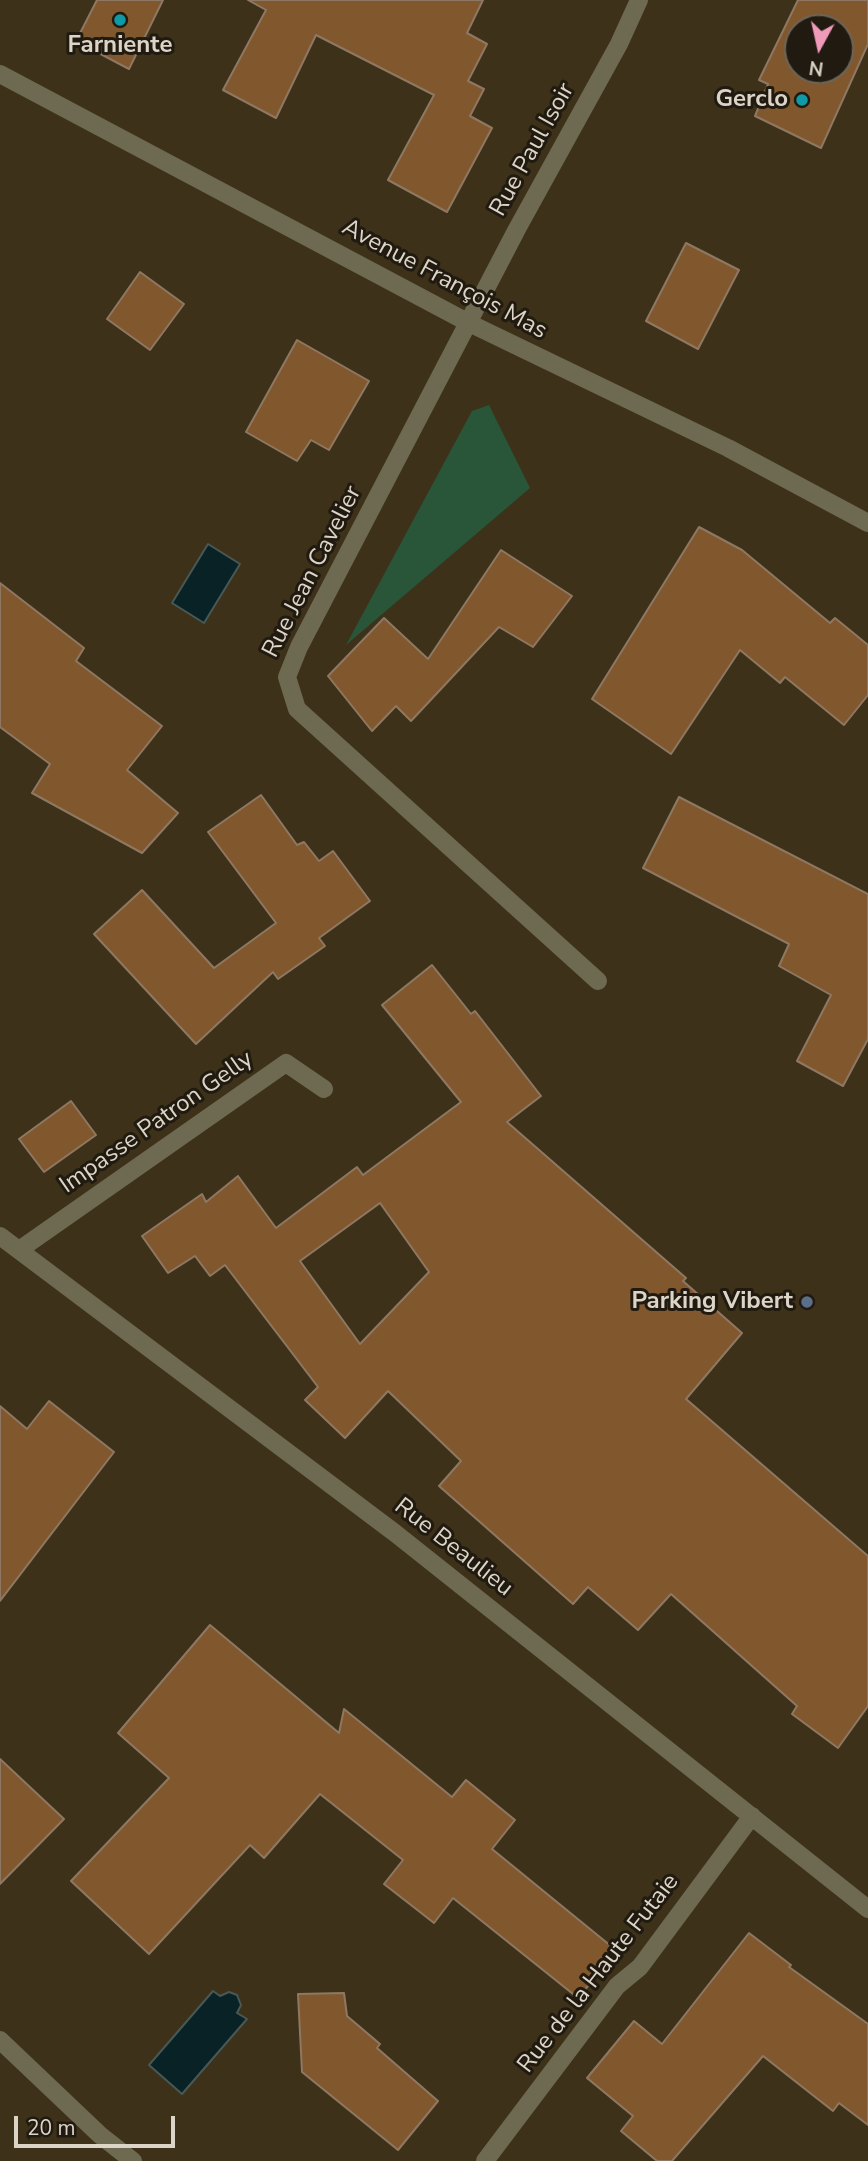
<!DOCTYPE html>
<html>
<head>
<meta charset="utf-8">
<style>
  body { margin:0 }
  #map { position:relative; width:868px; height:2161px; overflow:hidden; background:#3d3219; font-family:"Nunito Sans",sans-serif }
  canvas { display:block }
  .north { position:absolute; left:784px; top:14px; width:70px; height:70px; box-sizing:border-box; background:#201a10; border:2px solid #6b6559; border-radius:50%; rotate:188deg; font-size:19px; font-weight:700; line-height:28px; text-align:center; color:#dcd5c7 }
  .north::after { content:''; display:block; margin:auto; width:24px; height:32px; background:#ef9ab9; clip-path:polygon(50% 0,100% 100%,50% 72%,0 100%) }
  .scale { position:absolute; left:14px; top:2116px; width:161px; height:32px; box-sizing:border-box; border:4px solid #dcd5c7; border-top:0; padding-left:9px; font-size:21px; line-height:24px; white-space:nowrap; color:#dcd5c7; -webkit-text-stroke:5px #201a10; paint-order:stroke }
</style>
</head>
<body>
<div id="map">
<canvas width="868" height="2161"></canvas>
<div class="north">N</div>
<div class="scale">20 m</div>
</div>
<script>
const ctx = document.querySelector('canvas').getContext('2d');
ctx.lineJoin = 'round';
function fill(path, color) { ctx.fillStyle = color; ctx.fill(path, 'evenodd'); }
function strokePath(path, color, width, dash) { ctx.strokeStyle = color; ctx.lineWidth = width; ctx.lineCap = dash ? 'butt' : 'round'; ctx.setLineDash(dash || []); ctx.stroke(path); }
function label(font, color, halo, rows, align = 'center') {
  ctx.font = font + ' "Nunito Sans",sans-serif'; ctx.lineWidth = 6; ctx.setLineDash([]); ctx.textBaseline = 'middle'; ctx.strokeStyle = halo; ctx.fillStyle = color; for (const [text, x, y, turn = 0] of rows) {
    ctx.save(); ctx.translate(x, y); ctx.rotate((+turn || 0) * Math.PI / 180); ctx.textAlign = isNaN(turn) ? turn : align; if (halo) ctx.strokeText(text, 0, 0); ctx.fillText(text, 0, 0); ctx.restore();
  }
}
fill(new Path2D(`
  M 489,405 L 530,488 L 346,645 L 472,411 Z`), '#295539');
const water = new Path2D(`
  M 208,544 L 240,564 L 204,623 L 172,603 Z
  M 213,1991 L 220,1996 L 229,1992 L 237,1995 L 241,2005 L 237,2013 L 247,2019 L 182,2094 L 149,2065 Z`);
fill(water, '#082226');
strokePath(water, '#485856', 2);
const building = new Path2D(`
  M 97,0 L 163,0 L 129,69 L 76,41 Z
  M 248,0 L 483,0 L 467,33 L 487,44 L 468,81 L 484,89 L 470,116 L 492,128 L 447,212 L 388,180 L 434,95 L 316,35 L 276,118 L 223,90 L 266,10 Z
  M 798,0 L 868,0 L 868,44 L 821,148 L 755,116 L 768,84 L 759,80 ZM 798,28 L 840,28 L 840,70 L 798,70 Z
  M 686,243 L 739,270 L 698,349 L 646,321 Z
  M 140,272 L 184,304 L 150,350 L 107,319 Z
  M 297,340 L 369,381 L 329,450 L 311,440 L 297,461 L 246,432 Z
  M 699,527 L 742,550 L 830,623 L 835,618 L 868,645 L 868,695 L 844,725 L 785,677 L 780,683 L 740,650 L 671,754 L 592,699 Z
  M 501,550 L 572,596 L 533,647 L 499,627 L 411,721 L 396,706 L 372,731 L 328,676 L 384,618 L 428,659 Z
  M 0,583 L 84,648 L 76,661 L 162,726 L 127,770 L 178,813 L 142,853 L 32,793 L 50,764 L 0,727 Z
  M 261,795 L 297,845 L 304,842 L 319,861 L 333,851 L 370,901 L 319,938 L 325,946 L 278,979 L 273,972 L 196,1044 L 94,934 L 142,890 L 214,968 L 276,923 L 208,832 Z
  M 679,797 L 868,894 L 868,1039 L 843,1086 L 797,1061 L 831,995 L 779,966 L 789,944 L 643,868 Z
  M 432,965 L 471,1014 L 475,1011 L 541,1096 L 507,1122 L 686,1278 L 683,1281 L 742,1333 L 686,1399 L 868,1556 L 868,1706 L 838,1748 L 792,1714 L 797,1706 L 671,1594 L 638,1630 L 588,1587 L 573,1604 L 439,1486 L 461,1461 L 388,1391 L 345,1438 L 305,1400 L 318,1387 L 225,1265 L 210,1276 L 195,1256 L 168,1273 L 142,1236 L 202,1194 L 206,1202 L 238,1176 L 276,1228 L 357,1167 L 363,1175 L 461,1102 L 382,1005 ZM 380,1203 L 429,1272 L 360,1344 L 300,1261 Z
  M 71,1101 L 96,1135 L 44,1172 L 19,1139 Z
  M 49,1401 L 114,1452 L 0,1601 L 0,1406 L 27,1429 Z
  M 210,1625 L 339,1733 L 344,1709 L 452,1797 L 466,1780 L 515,1820 L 492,1849 L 617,1951 L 578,1998 L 453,1898 L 434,1923 L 384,1884 L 403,1860 L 320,1794 L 264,1858 L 250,1845 L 149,1954 L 71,1881 L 169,1778 L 118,1733 Z
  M 0,1759 L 64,1819 L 0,1884 Z
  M 749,1933 L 791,1965 L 789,1967 L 868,2024 L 868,2125 L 839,2103 L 833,2111 L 763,2056 L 672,2161 L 657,2161 L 621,2131 L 633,2116 L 587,2078 L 634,2021 L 662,2044 Z
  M 344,1993 L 347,2016 L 380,2044 L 377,2048 L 438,2101 L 398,2150 L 302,2072 L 298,1994 Z`);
fill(building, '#81572d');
strokePath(building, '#8f7863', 2);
strokePath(new Path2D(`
  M 0,74 L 469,323 L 728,448 L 868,523
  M 598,981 L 297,709 L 287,677 L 299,647 L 517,229 L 619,44 L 639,0
  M 0,1236 L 395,1533 L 868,1909
  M 19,1250 L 286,1063 L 324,1089
  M 0,2040 L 100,2135 L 133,2161
  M 485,2161 L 617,1986 L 640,1967 L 752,1816`), '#6e6951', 18);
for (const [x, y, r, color] of [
  [120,20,7,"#0f9aa8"],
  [802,100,7,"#0f9aa8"],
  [807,1302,7,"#5c6f8a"]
]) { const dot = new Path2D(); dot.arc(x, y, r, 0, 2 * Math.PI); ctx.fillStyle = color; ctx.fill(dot); strokePath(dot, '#201a10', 2.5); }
label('bold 24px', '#dcd5c7', '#201a10', [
  ["Farniente",120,46,"center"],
  ["Gerclo",788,100],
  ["Parking Vibert",793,1302]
], 'right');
label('24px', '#dcd5c7', '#201a10', [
  ["Rue Paul Isoir",533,150,-61],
  ["Avenue François Mas",444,280,28],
  ["Rue Jean Cavelier",313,572,-63],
  ["Impasse Patron Gelly",157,1123,-35],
  ["Rue Beaulieu",453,1548,38],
  ["Rue de la Haute Futaie",599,1974,-52]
]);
</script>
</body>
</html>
